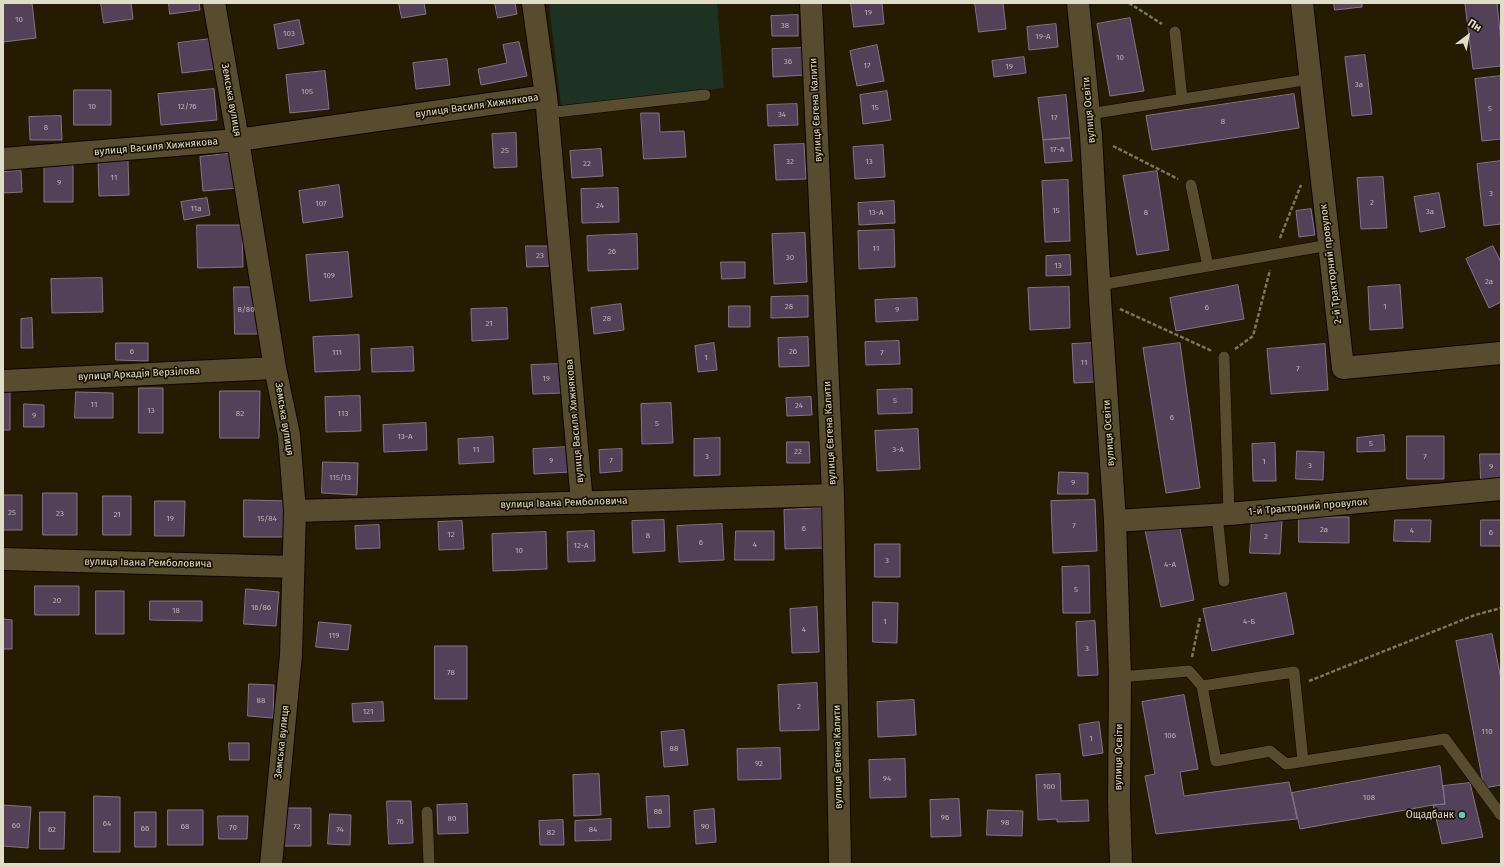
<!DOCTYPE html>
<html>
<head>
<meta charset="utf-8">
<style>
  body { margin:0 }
  #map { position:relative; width:1504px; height:867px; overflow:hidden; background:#251b00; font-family:"Fira Sans",sans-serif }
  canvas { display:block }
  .frame { position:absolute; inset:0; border:4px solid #e1dbca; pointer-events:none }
  .north { position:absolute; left:1448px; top:16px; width:40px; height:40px; -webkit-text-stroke:3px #191200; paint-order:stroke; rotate:32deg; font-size:11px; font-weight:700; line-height:16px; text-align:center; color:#e1dbca }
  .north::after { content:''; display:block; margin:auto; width:14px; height:18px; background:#e1dbca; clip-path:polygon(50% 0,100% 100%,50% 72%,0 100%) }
</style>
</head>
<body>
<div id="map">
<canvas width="1504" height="867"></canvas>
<div class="frame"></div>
<div class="north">Пн</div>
</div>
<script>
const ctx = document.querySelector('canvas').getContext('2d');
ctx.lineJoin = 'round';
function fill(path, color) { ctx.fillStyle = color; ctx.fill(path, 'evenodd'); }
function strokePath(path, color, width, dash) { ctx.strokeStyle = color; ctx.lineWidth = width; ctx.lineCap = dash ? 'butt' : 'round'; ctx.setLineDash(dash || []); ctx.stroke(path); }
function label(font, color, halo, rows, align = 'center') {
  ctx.font = font + ' "Fira Sans",sans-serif'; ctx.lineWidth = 3.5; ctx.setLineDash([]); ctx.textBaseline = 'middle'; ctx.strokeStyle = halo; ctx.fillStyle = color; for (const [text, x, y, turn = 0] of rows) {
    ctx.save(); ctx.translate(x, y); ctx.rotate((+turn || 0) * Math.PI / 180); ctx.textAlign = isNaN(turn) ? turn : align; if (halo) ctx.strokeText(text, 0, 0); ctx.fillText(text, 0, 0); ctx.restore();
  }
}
fill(new Path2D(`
  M 549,3 L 717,3 L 724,88 L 561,107 Z`), '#1e3223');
const building = new Path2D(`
  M 3,3 L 32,3 L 36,38 L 3,42 Z
  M 101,3 L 131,3 L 133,19 L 104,23 Z
  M 169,3 L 199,3 L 200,10 L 170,14 Z
  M 399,3 L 424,3 L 426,14 L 402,18 Z
  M 495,3 L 515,3 L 517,14 L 498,18 Z
  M 851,3 L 882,3 L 884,24 L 854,27 Z
  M 975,3 L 1003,3 L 1006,29 L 979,32 Z
  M 1334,3 L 1362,3 L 1362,7 L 1335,10 Z
  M 1473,3 L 1497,3 L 1501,42 L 1501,66 L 1473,69 L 1465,4 Z
  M 798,15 L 798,36 L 772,36 L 771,16 Z
  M 1130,18 L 1144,91 L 1110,96 L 1097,24 Z
  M 299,20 L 304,44 L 278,49 L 274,25 Z
  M 1056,24 L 1058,47 L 1029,50 L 1027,27 Z
  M 211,39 L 214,69 L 182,73 L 178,43 Z
  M 519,42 L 527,76 L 481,85 L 478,69 L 507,63 L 503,45 Z
  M 877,45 L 884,81 L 857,86 L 850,51 Z
  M 803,48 L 805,75 L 773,77 L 772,49 Z
  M 1365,55 L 1372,114 L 1352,116 L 1345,57 Z
  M 1024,57 L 1026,73 L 994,77 L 992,61 Z
  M 447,59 L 450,85 L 416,89 L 413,63 Z
  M 325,71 L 329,109 L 290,113 L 286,75 Z
  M 1501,76 L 1501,139 L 1482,141 L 1475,79 Z
  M 214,89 L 217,120 L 161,125 L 158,94 Z
  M 74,90 L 111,90 L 111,125 L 74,125 Z
  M 887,91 L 891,120 L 863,124 L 860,95 Z
  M 1294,94 L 1299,128 L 1152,150 L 1146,116 Z
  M 1066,95 L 1070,138 L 1043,140 L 1038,98 Z
  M 797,104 L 798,125 L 768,126 L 767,105 Z
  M 641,113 L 659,113 L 660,132 L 684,131 L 686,157 L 644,159 Z
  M 61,116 L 62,140 L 30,140 L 29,117 Z
  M 516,133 L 517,167 L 494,168 L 492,134 Z
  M 1070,138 L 1072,161 L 1045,163 L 1043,140 Z
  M 804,144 L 806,179 L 776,180 L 774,145 Z
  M 883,145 L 885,177 L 855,179 L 853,147 Z
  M 601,149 L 603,176 L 572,178 L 570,151 Z
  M 234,153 L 237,188 L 203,191 L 200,157 Z
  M 128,161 L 129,195 L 99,196 L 98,162 Z
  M 1501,161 L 1501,224 L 1484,226 L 1477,164 Z
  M 73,164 L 73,202 L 44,202 L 44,165 Z
  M 21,171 L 22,192 L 3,193 L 3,172 Z
  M 1157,171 L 1169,250 L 1137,255 L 1123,176 Z
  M 1383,177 L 1387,228 L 1361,229 L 1357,178 Z
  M 1068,180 L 1070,241 L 1045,242 L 1042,181 Z
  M 339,185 L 343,217 L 303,223 L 299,191 Z
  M 618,188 L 619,222 L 582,223 L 581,189 Z
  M 1439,193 L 1445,227 L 1420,232 L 1414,197 Z
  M 207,198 L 210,215 L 184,220 L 181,202 Z
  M 894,201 L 895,223 L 859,225 L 858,203 Z
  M 1311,209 L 1315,235 L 1299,237 L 1296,211 Z
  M 197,225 L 242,225 L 243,267 L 198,268 Z
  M 894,230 L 895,267 L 859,269 L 858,231 Z
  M 805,233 L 807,282 L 774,284 L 772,234 Z
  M 637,234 L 638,269 L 588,271 L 587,236 Z
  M 526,246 L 554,246 L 554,266 L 527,267 Z
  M 1493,246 L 1501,262 L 1501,302 L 1489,308 L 1466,259 Z
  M 348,252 L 352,297 L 310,301 L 306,255 Z
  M 1070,255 L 1071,275 L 1046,276 L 1046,256 Z
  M 721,262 L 745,262 L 745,278 L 722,279 Z
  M 102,278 L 103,312 L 52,313 L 51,279 Z
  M 1238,285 L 1244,319 L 1176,331 L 1170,298 Z
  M 1400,285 L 1403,328 L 1370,330 L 1368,287 Z
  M 234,287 L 258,287 L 259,334 L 235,334 Z
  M 1069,287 L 1070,328 L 1030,330 L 1028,288 Z
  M 808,296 L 808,317 L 771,318 L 771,297 Z
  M 917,298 L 918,320 L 876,322 L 875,300 Z
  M 621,304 L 624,330 L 594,334 L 591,308 Z
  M 729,306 L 750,306 L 750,327 L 729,327 Z
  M 507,308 L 508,339 L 472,341 L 471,309 Z
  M 32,318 L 33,348 L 21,348 L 21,319 Z
  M 359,335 L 360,370 L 315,372 L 313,337 Z
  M 808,337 L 809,366 L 779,367 L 778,338 Z
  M 899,341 L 900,364 L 866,365 L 865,342 Z
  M 116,343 L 148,343 L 148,361 L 116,360 Z
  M 714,343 L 717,370 L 698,372 L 695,346 Z
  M 1094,343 L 1095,382 L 1074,383 L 1072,344 Z
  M 1180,343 L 1200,488 L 1166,493 L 1143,348 Z
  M 1325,344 L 1328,390 L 1271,394 L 1267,349 Z
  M 413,347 L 414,371 L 372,372 L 371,349 Z
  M 560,364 L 562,393 L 533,394 L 531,365 Z
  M 139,388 L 163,388 L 163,433 L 139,433 Z
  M 912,389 L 912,413 L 878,414 L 877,390 Z
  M 3,390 L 10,390 L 10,430 L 3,430 Z
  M 220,391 L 260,391 L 259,438 L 220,438 Z
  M 76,392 L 113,393 L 113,418 L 75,418 Z
  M 360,396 L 361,431 L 326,432 L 325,397 Z
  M 811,397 L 812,415 L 787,416 L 786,398 Z
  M 671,403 L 673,443 L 642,444 L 641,404 Z
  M 24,404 L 44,405 L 44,427 L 24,427 Z
  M 426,423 L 427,450 L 384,452 L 383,425 Z
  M 918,429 L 920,469 L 877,471 L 875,431 Z
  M 1384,435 L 1385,451 L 1357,452 L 1357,438 Z
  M 1407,436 L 1444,436 L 1444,479 L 1407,479 Z
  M 493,437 L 494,462 L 459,464 L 458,439 Z
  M 720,438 L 720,475 L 694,476 L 694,439 Z
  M 787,442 L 809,442 L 810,463 L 787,463 Z
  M 1275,443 L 1276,481 L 1253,481 L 1252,444 Z
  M 568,447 L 569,472 L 534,474 L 533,449 Z
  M 622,449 L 622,471 L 600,473 L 599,450 Z
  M 1297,451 L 1324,452 L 1323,480 L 1296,479 Z
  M 1480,454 L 1501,454 L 1501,480 L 1481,479 Z
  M 323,462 L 358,463 L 357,495 L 322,493 Z
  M 1059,472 L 1088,473 L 1088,494 L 1058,494 Z
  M 43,493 L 77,493 L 77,535 L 43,535 Z
  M 3,495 L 22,495 L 22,530 L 3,530 Z
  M 103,496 L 131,496 L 131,535 L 103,535 Z
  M 244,500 L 289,501 L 289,537 L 244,537 Z
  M 1095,500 L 1097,551 L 1053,553 L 1051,501 Z
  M 155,501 L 185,501 L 184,536 L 155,536 Z
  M 822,508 L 823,548 L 785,549 L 784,510 Z
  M 1299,517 L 1349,517 L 1349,543 L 1299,542 Z
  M 1252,519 L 1282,521 L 1280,554 L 1250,553 Z
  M 664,520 L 665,551 L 633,553 L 632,521 Z
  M 1395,520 L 1431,520 L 1430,542 L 1394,541 Z
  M 1481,520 L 1501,520 L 1501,546 L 1481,546 Z
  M 462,521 L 464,549 L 439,550 L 438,522 Z
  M 1179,523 L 1194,600 L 1161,607 L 1145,530 Z
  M 722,524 L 724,560 L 679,562 L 677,526 Z
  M 379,525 L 380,548 L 356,549 L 355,526 Z
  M 594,531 L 595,561 L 568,562 L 567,532 Z
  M 736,531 L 774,531 L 774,560 L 735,560 Z
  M 546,532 L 547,569 L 493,571 L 492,534 Z
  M 875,544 L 900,544 L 900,577 L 875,577 Z
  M 1089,566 L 1090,613 L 1063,613 L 1062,567 Z
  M 35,586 L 79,586 L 79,615 L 35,615 Z
  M 246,589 L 279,592 L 276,626 L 244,624 Z
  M 96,591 L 124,591 L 124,634 L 96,634 Z
  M 1286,593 L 1294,634 L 1212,651 L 1203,609 Z
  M 150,601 L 202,601 L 202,621 L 150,620 Z
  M 873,602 L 898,603 L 897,643 L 873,642 Z
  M 817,607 L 819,652 L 792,653 L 790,609 Z
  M 3,619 L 12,620 L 12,649 L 3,649 Z
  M 1095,621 L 1098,675 L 1078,676 L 1076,622 Z
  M 319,622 L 351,625 L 348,650 L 316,647 Z
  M 1492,634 L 1501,679 L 1501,785 L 1484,788 L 1456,641 Z
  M 435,646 L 467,646 L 467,699 L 435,699 Z
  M 817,683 L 819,730 L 780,731 L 778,685 Z
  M 249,684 L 274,685 L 273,718 L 248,716 Z
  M 1184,695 L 1198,769 L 1180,772 L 1184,796 L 1289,782 L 1297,819 L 1156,834 L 1145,776 L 1155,774 L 1142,702 Z
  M 914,700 L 916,735 L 878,737 L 877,702 Z
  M 383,702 L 384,721 L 353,722 L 352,704 Z
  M 1099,722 L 1103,753 L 1083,756 L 1079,725 Z
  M 684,730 L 688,765 L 664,767 L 661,732 Z
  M 229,743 L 249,743 L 249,760 L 230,760 Z
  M 780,748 L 781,779 L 738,780 L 737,749 Z
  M 905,759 L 906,797 L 870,798 L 869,760 Z
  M 1440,766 L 1445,804 L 1433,805 L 1300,829 L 1292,793 Z
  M 599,774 L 601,815 L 574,816 L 573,775 Z
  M 1060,774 L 1061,801 L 1088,800 L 1089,821 L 1057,822 L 1057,819 L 1038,820 L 1036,775 Z
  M 1470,783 L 1483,837 L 1442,844 L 1433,805 L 1445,804 L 1443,786 Z
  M 94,796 L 120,797 L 120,852 L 94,852 Z
  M 669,796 L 670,827 L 648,828 L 646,797 Z
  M 959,799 L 961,836 L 931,837 L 930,800 Z
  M 387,801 L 411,801 L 413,843 L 389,844 Z
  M 467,804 L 468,833 L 438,834 L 437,805 Z
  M 3,805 L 31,807 L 28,848 L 3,846 Z
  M 284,808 L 311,808 L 311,846 L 284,846 Z
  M 714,809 L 716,842 L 696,844 L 694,811 Z
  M 168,810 L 203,810 L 203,845 L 168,845 Z
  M 988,810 L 1023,811 L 1022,836 L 987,835 Z
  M 40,812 L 65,812 L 64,849 L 40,849 Z
  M 135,812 L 156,812 L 156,847 L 135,847 Z
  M 330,814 L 351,815 L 350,845 L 328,844 Z
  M 218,816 L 248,816 L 247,839 L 219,839 Z
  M 611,819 L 611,840 L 575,841 L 575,821 Z
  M 563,820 L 564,845 L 540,845 L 539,821 Z`);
fill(building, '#534059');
strokePath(building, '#86728d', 1);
const lane = new Path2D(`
  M 1175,32 L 1182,99
  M 547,113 L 705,95
  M 1089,114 L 1310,79
  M 1191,185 L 1208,266
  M 1099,285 L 1329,245
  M 1224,357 L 1229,514
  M 1217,515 L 1224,581
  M 1120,677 L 1189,671 L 1202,686 L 1216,761 L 1270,751 L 1286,764 L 1445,739 L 1501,815
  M 1202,686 L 1294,672 L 1303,761
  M 427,812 L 429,864`);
const street = new Path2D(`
  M 214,3 L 238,140 L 275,368 L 289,435 L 295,511 L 291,655 L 271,864
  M 533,3 L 546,96
  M 811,3 L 833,495 L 840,864
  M 1078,3 L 1091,135 L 1100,299 L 1115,521 L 1120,677 L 1119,802 L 1121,864
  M 1302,3 L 1343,368 L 1501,353
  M 3,159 L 238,140 L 546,96 L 582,503
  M 3,381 L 275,368
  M 295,511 L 833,495
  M 1115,521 L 1229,514 L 1501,489
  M 3,559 L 293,567`);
strokePath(lane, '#0e0500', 12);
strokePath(street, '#0e0500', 24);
strokePath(new Path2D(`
  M 1129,3 L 1162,24
  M 1113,146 L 1178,179
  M 1280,238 L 1301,185
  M 1120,309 L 1212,351
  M 1235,349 L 1253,336 L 1270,270
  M 1192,657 L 1200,618
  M 1309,681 L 1475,615 L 1501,608`), '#7d755f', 2.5, [4, 2]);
strokePath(lane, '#574c2e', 11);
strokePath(street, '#574c2e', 22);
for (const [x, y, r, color] of [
  [1462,815,4,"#5ccebb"]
]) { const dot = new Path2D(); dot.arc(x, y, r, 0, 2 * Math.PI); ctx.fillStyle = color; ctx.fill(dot); strokePath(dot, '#191200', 1.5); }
label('8px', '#beb4ae', null, [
  ["19",868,13],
  ["10",19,20],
  ["38",785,26],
  ["103",289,34],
  ["19-А",1043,37],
  ["10",1120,58],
  ["36",788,62],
  ["17",867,66],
  ["19",1009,67],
  ["3а",1359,85],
  ["105",307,92],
  ["10",92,107],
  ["12/76",187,107],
  ["15",875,108],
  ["5",1490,109],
  ["34",782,115],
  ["17",1054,118],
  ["8",1223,122],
  ["8",46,128],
  ["17-А",1057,150],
  ["25",505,151],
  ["32",790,162],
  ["13",869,162],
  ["22",587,164],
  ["11",114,178],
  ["9",59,183],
  ["3",1491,194],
  ["2",1372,203],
  ["107",321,204],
  ["24",600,206],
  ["11а",196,209],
  ["15",1056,211],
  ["3а",1430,212],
  ["13-А",876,213],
  ["8",1146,213],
  ["11",876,249],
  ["26",612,252],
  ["23",540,256],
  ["30",790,258],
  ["13",1058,266],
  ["109",329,276],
  ["2а",1489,282],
  ["28",789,307],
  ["1",1385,307],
  ["6",1207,308],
  ["8/80",246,310],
  ["9",897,310],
  ["28",607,319],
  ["21",489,324],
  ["6",132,352],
  ["26",793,352],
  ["111",337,353],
  ["7",882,353],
  ["1",706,358],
  ["11",1084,363],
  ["7",1298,369],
  ["19",546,379],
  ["5",895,401],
  ["11",94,405],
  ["24",799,406],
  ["13",151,411],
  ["82",240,414],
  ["113",343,414],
  ["9",34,416],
  ["6",1172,418],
  ["5",657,424],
  ["13-А",405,437],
  ["5",1371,444],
  ["11",476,450],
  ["3-А",898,450],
  ["22",798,452],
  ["3",707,457],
  ["7",1425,457],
  ["9",551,461],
  ["7",611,461],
  ["1",1264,462],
  ["3",1310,466],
  ["9",1491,467],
  ["115/13",340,478],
  ["9",1073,483],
  ["25",12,513],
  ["23",60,514],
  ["21",117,515],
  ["19",170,519],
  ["15/84",267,519],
  ["7",1074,526],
  ["6",804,529],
  ["2а",1324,530],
  ["4",1412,531],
  ["6",1491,533],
  ["12",451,535],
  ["8",648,536],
  ["2",1266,537],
  ["6",701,543],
  ["4",755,545],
  ["12-А",581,546],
  ["10",519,551],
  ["3",887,561],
  ["4-А",1170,565],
  ["5",1076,590],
  ["20",57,601],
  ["16/86",261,608],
  ["18",176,611],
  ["1",885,622],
  ["4-Б",1249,622],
  ["4",804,630],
  ["119",334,636],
  ["3",1087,649],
  ["78",451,673],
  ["88",261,701],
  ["2",799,707],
  ["121",368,712],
  ["110",1487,732],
  ["106",1170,736],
  ["1",1091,739],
  ["88",674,749],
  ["92",759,764],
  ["94",887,779],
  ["100",1049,787],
  ["108",1369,798],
  ["86",658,812],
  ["96",945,818],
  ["80",452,819],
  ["76",400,822],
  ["98",1005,823],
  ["64",107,824],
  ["60",16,826],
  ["68",185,827],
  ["72",297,827],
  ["90",705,827],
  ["70",233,828],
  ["66",145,829],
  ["62",52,830],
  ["74",340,830],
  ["84",593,830],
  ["82",551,833]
]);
label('10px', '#e1dbca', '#191200', [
  ["Земська вулиця",231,100,80],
  ["вулиця Василя Хижнякова",477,106,-8],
  ["вулиця Євгена Калити",816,110,-93],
  ["вулиця Освіти",1089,110,-95],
  ["вулиця Василя Хижнякова",156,147,-5],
  ["2-й Тракторний провулок",1331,264,-97],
  ["вулиця Аркадія Верзілова",139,374,-3],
  ["Земська вулиця",284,419,81],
  ["вулиця Василя Хижнякова",575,421,-95],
  ["вулиця Євгена Калити",830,433,-93],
  ["вулиця Освіти",1109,433,-94],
  ["вулиця Івана Ремболовича",564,503,-2],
  ["1-й Тракторний провулок",1308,507,-5],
  ["вулиця Івана Ремболовича",148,563,1],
  ["Земська вулиця",282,742,-84],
  ["вулиця Євгена Калити",838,757,-91],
  ["вулиця Освіти",1119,757,-89]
]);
label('10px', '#e1dbca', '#191200', [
  ["Ощадбанк",1454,815]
], 'right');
</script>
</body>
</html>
